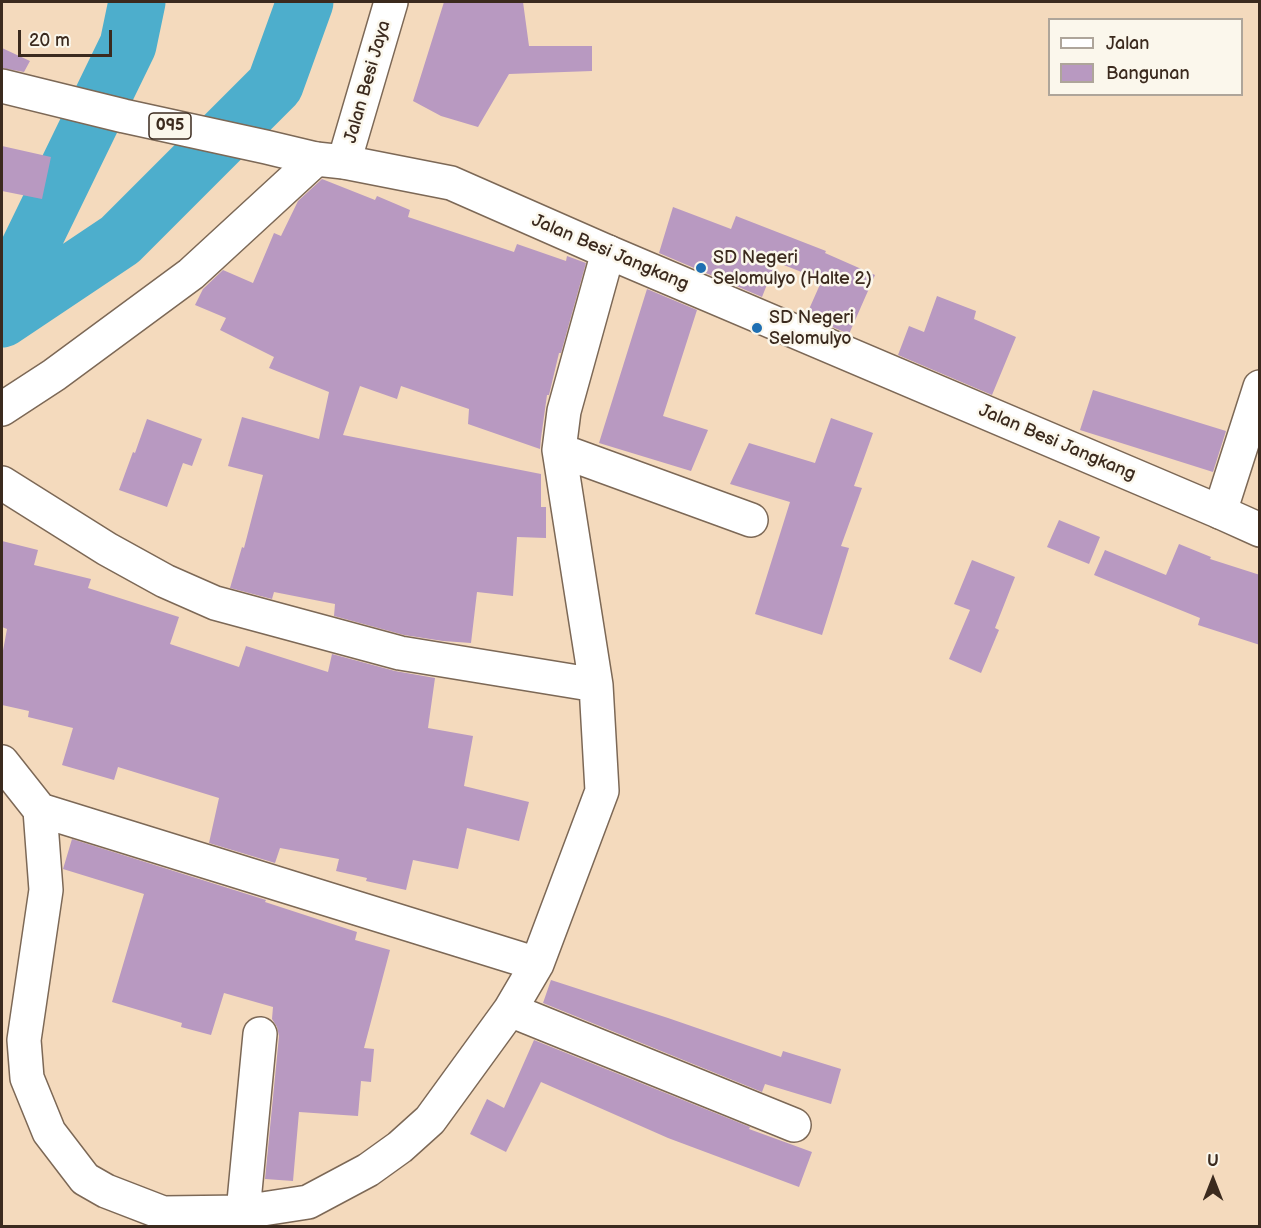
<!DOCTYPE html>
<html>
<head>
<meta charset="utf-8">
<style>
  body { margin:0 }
  #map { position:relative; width:1261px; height:1228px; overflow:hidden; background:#f4dabd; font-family:"Balsamiq Sans",sans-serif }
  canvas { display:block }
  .frame { position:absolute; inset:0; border:3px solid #3b2a1e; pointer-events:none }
  .legend { position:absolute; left:1048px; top:18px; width:195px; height:78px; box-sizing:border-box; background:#fbf7ec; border:2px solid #aea59a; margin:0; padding:8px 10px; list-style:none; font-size:18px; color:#3b2a1e }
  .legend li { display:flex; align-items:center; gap:12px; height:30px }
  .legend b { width:30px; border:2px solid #aea59a }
  .north { position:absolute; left:1183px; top:1150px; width:60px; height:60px; -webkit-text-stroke:4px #fbf7ec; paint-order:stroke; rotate:0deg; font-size:16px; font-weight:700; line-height:24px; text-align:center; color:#3b2a1e }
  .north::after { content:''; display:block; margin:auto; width:21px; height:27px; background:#3b2a1e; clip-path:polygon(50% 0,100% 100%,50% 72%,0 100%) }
  .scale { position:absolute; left:18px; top:30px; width:94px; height:27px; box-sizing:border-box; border:3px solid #3b2a1e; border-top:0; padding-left:8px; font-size:18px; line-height:21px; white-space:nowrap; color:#3b2a1e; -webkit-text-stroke:4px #fbf7ec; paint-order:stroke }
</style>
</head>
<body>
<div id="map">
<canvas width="1261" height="1228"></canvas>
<div class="frame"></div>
<ul class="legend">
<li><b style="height:8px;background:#fff"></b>Jalan</li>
<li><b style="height:16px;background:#b899c1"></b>Bangunan</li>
</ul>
<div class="north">U</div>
<div class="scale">20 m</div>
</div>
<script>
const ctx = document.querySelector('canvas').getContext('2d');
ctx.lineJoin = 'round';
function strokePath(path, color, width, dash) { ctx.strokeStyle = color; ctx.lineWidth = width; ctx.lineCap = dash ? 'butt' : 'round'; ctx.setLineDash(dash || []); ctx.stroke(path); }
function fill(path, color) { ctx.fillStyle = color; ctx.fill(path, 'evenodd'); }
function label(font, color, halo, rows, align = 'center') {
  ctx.font = font + ' "Balsamiq Sans",sans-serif'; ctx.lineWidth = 5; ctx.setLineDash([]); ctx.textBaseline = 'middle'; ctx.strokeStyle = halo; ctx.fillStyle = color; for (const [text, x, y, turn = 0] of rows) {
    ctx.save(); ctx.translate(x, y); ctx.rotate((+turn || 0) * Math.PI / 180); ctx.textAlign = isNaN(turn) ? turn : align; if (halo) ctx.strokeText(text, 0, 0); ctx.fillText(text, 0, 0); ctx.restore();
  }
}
strokePath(new Path2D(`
  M 2,304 L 128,45 L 137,2
  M 2,319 L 120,240 L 275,85 L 305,2`), '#4daecc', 57);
fill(new Path2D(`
  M 444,2 L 523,2 L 529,46 L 592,46 L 592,71 L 509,74 L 478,127 L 441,116 L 413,101 Z
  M 2,48 L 30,61 L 24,72 L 2,68 Z
  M 2,146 L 51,157 L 42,199 L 2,191 Z
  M 322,179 L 375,200 L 377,196 L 410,210 L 408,217 L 514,252 L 517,244 L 566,261 L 567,256 L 586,263 L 561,353 L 559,353 L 549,395 L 547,395 L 541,438 L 540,449 L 468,424 L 469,409 L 401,386 L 397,399 L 360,386 L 343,435 L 541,474 L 541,507 L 546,507 L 546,538 L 517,537 L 513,596 L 477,592 L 471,643 L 443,641 L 404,635 L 334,616 L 335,604 L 274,592 L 272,599 L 230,588 L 242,547 L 244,548 L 263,475 L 228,466 L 242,417 L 319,439 L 329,392 L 269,368 L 274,357 L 220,330 L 226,318 L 195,305 L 203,289 L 223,270 L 253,283 L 274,233 L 281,236 L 298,201 Z
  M 673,207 L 731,229 L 736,216 L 826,251 L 825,253 L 875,275 L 849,334 L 806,316 L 822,280 L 776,262 L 762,297 L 659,253 Z
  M 647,289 L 697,310 L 663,416 L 708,430 L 691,471 L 599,443 Z
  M 937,296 L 976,311 L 974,319 L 1016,337 L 992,395 L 898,355 L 909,326 L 924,332 Z
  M 1093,390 L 1226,431 L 1213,472 L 1080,430 Z
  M 831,418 L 873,433 L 854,486 L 862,488 L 841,546 L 849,548 L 822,635 L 755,614 L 790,502 L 730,484 L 749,443 L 815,463 Z
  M 147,419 L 202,439 L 192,466 L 183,463 L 167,507 L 119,490 L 133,452 L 135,453 Z
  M 1059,520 L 1100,537 L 1089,564 L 1047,547 Z
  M 2,541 L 38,550 L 34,565 L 91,579 L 88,588 L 179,617 L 170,644 L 239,667 L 246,646 L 328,672 L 332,654 L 395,671 L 435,678 L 428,728 L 473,736 L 464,786 L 529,802 L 519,841 L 467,828 L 458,869 L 413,860 L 406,890 L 366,881 L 367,878 L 336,871 L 339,859 L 280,848 L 275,863 L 209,843 L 219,798 L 118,767 L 114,780 L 62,765 L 73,728 L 28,717 L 29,711 L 2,705 L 2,656 L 7,629 L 2,627 Z
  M 1179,544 L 1211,557 L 1210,559 L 1260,575 L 1260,645 L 1198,625 L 1200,618 L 1094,575 L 1105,550 L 1166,575 Z
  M 972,560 L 1015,577 L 995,628 L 999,630 L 981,673 L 949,659 L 970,610 L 954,604 Z
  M 72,839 L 266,900 L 265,902 L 357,932 L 355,940 L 390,950 L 364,1048 L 374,1049 L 371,1082 L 361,1081 L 358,1116 L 299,1112 L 293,1181 L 265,1179 L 279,1036 L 277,1027 L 272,1019 L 273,1007 L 224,993 L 211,1035 L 181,1027 L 182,1023 L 112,1002 L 144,894 L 63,869 Z
  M 551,980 L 668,1018 L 781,1057 L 783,1051 L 841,1069 L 831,1104 L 765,1084 L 762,1092 L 543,1003 Z
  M 534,1040 L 750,1127 L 749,1129 L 812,1152 L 799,1187 L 668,1138 L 541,1082 L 506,1152 L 470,1134 L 487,1099 L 504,1108 Z`), '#b899c1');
const minor = new Path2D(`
  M 344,162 L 391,2
  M 2,409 L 54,375 L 191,274 L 316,159
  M 559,450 L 751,520
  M 2,483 L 107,549 L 165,581 L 215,603 L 400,653 L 596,685
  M 1220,512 L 1260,387
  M 2,762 L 40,810 L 46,890 L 24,1040 L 27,1078 L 49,1132 L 85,1179 L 106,1191 L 163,1213 L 243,1212 L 308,1202 L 368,1170 L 400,1147 L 430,1120 L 510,1010 L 537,964 L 602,791 L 596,685 L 559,450 L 564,411 L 608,252
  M 40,810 L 537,964
  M 510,1010 L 794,1125
  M 243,1212 L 260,1034`);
const major = new Path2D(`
  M 2,86 L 124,116 L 266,147 L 316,159 L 344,162 L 451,183 L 608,252 L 1220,512 L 1260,530`);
strokePath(minor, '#7c6856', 36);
strokePath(major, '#7c6856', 36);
strokePath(minor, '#fff', 33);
strokePath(major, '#fff', 33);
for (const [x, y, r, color] of [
  [701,268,6,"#1f6fb2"],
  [757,328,6,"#1f6fb2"]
]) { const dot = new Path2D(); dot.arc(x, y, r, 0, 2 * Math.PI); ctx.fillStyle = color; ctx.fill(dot); strokePath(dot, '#fbf7ec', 2); }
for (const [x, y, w] of [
  [170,126,42]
]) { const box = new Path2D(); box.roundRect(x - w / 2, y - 13, w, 26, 4.5); ctx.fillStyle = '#fbf7ec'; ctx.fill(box); strokePath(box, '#3b2a1e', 1.5); }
label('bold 16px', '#3b2a1e', null, [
  ["095",170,126]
]);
label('18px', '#3b2a1e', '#fbf7ec', [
  ["Jalan Besi Jaya",368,82,-74],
  ["Jalan Besi Jangkang",610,253,23],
  ["Jalan Besi Jangkang",1057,443,23]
]);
label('18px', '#3b2a1e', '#fbf7ec', [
  ["SD Negeri",713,258],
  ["Selomulyo (Halte 2)",713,279],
  ["SD Negeri",769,318],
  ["Selomulyo",769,339]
], 'left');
</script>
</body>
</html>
